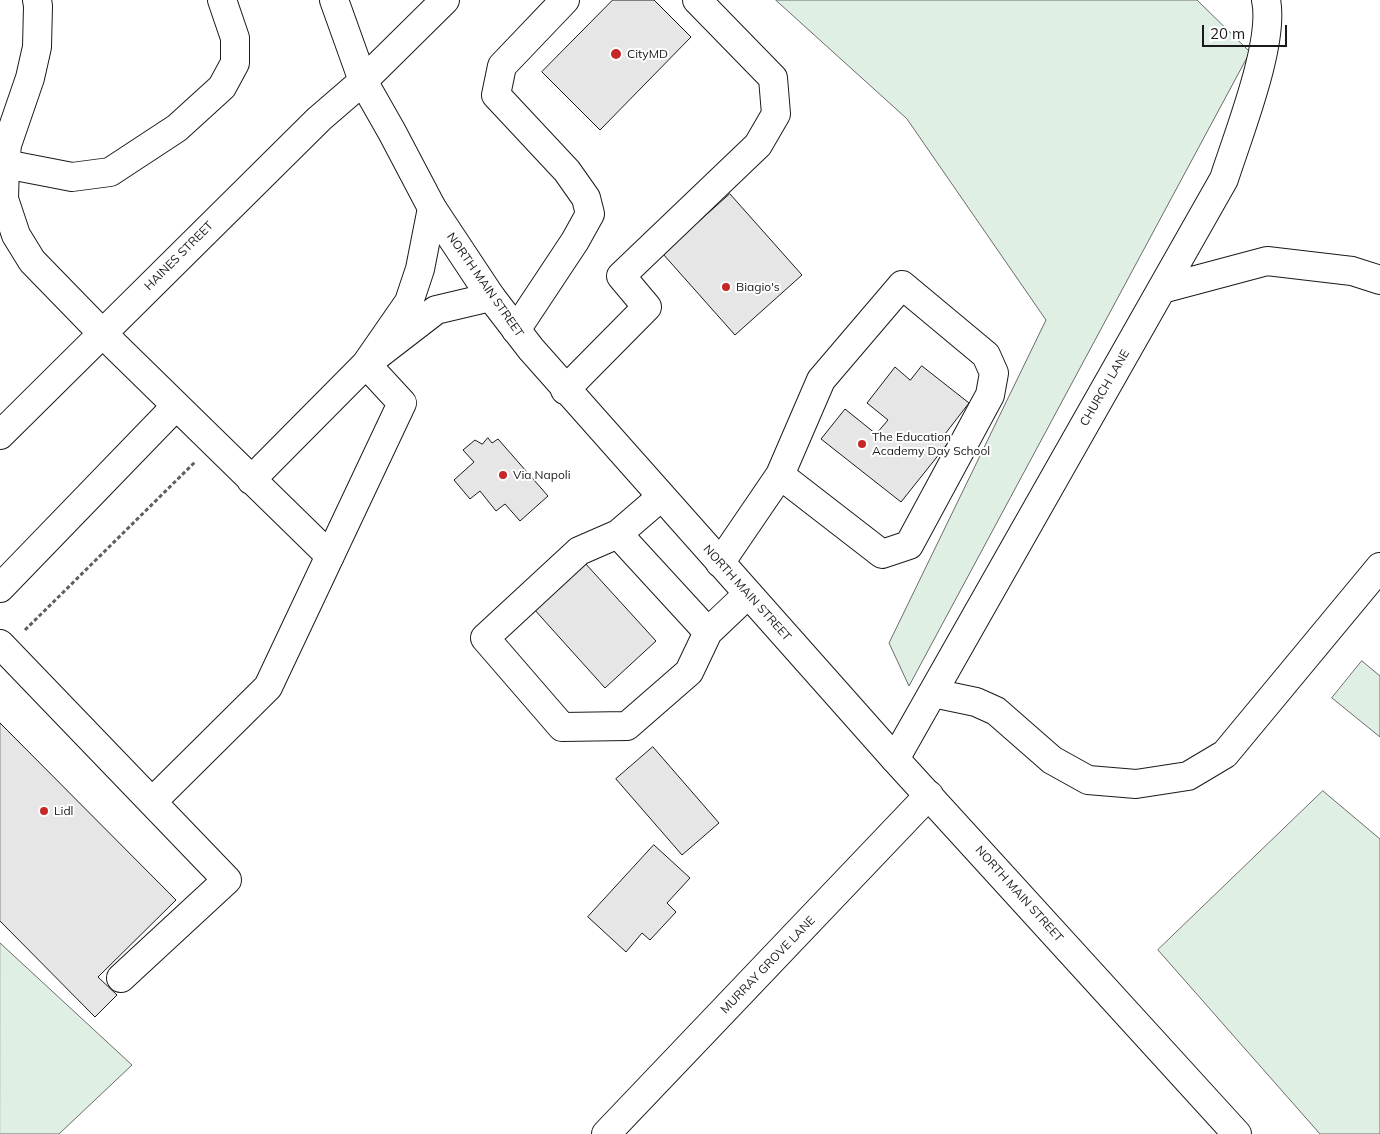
<!DOCTYPE html>
<html>
<head>
<meta charset="utf-8">
<style>
  body { margin:0 }
  #map { position:relative; width:1380px; height:1134px; overflow:hidden; background:#fff; font-family:Mulish,sans-serif }
  canvas { display:block }
  .scale { position:absolute; left:1202px; top:25px; width:85px; height:22px; box-sizing:border-box; border:2px solid #1a1a1a; border-top:0; padding-left:6px; font-size:15px; line-height:18px; white-space:nowrap; color:#1a1a1a; -webkit-text-stroke:4px #fff; paint-order:stroke }
</style>
</head>
<body>
<div id="map">
<canvas width="1380" height="1134"></canvas>
<div class="scale">20 m</div>
</div>
<script>
const ctx = document.querySelector('canvas').getContext('2d');
ctx.lineJoin = 'round';
function fill(path, color) { ctx.fillStyle = color; ctx.fill(path, 'evenodd'); }
function strokePath(path, color, width, dash) { ctx.strokeStyle = color; ctx.lineWidth = width; ctx.lineCap = dash ? 'butt' : 'round'; ctx.setLineDash(dash || []); ctx.stroke(path); }
function label(font, color, halo, rows, align = 'center') {
  ctx.font = font + ' Mulish,sans-serif'; ctx.lineWidth = 4; ctx.setLineDash([]); ctx.textBaseline = 'middle'; ctx.strokeStyle = halo; ctx.fillStyle = color; for (const [text, x, y, turn = 0] of rows) {
    ctx.save(); ctx.translate(x, y); ctx.rotate((+turn || 0) * Math.PI / 180); ctx.textAlign = isNaN(turn) ? turn : align; if (halo) ctx.strokeText(text, 0, 0); ctx.fillText(text, 0, 0); ctx.restore();
  }
}
const green = new Path2D(`
  M 776,0 L 1197,0 L 1250,52 L 909,686 L 889,643 L 1046,320 L 907,119 Z
  M 1362,661 L 1380,676 L 1380,737 L 1332,698 Z
  M 1323,791 L 1380,839 L 1380,1134 L 1320,1134 L 1158,950 Z
  M 0,943 L 132,1065 L 59,1134 L 0,1134 Z`);
fill(green, '#e0efe3');
strokePath(green, '#6a6a6a', 1);
const building = new Path2D(`
  M 613,0 L 654,0 L 691,37 L 600,130 L 542,72 Z
  M 730,194 L 802,275 L 735,335 L 663,254 Z
  M 922,366 L 969,403 L 945,434 L 952,438 L 901,502 L 821,439 L 845,409 L 876,434 L 888,420 L 867,403 L 895,367 L 910,380 Z
  M 488,438 L 492,443 L 498,439 L 548,496 L 520,521 L 505,504 L 496,511 L 480,491 L 470,499 L 454,480 L 474,462 L 463,450 L 475,440 L 482,444 Z
  M 584,562 L 656,641 L 605,688 L 533,608 Z
  M 0,723 L 176,900 L 98,977 L 117,995 L 95,1017 L 0,921 Z
  M 653,747 L 719,823 L 682,855 L 616,779 Z
  M 654,845 L 690,878 L 667,903 L 676,912 L 650,940 L 642,933 L 626,952 L 588,917 Z`);
fill(building, '#e6e6e6');
strokePath(building, '#1a1a1a', 1);
const minor = new Path2D(`
  M 37,0 L 38,6 L 37,47 L 30,78 L 7,145 L 5,164 L 4,199 L 16,235 L 32,261 L 102,333 L 330,556
  M 0,162 L 5,164 L 72,177 L 110,172 L 177,128 L 222,87 L 235,63 L 235,38 L 222,0
  M 432,208 L 420,269 L 409,302 L 366,364 L 436,310 L 491,297
  M 1162,289 L 1267,261 L 1352,271 L 1380,280
  M 516,330 L 575,241 L 590,214 L 586,198 L 567,171 L 496,95 L 502,66 L 565,0
  M 565,390 L 647,307 L 621,276 L 758,145 L 776,114 L 773,78 L 697,0
  M 0,435 L 319,119 L 363,81 L 445,0
  M 661,497 L 618,534 L 579,551 L 485,638 L 562,727 L 627,726 L 689,672 L 708,632 L 748,594
  M 618,534 L 708,632
  M 720,563 L 780,475 L 821,380 L 902,285 L 986,355 L 994,373 L 990,395 L 909,545 L 882,554 L 780,475
  M 0,588 L 176,406
  M 0,644 L 227,880 L 121,978
  M 933,693 L 976,702 L 996,711 L 1052,760 L 1088,780 L 1136,784 L 1188,776 L 1225,754 L 1380,567
  M 895,759 L 1224,179 C 1238,135 1275,43 1266,0
  M 152,802 L 268,687 L 402,403 L 366,364 L 251,480
  M 606,1134 L 929,795`);
const highway = new Path2D(`
  M 334,0 L 363,81 L 392,132 L 432,208 L 491,297 L 531,349 L 895,759 L 1237,1134`);
strokePath(minor, '#1a1a1a', 30);
strokePath(highway, '#1a1a1a', 30);
strokePath(new Path2D(`
  M 25,630 L 195,462`), '#5f5f5f', 3, [4, 2.5]);
strokePath(minor, '#fff', 28);
strokePath(highway, '#fff', 28);
for (const [x, y, r, color] of [
  [616,54,6,"#c62828"],
  [726,287,5,"#c62828"],
  [862,444,5,"#c62828"],
  [503,475,5,"#c62828"],
  [44,811,5,"#c62828"]
]) { const dot = new Path2D(); dot.arc(x, y, r, 0, 2 * Math.PI); ctx.fillStyle = color; ctx.fill(dot); strokePath(dot, '#fff', 2); }
label('12px', '#1a1a1a', '#fff', [
  ["CityMD",627,54],
  ["Biagio's",736,287],
  ["The Education",872,437],
  ["Academy Day School",872,451],
  ["Via Napoli",513,475],
  ["Lidl",54,811]
], 'left');
label('12px', '#1a1a1a', '#fff', [
  ["HAINES STREET",179,256,-45],
  ["NORTH MAIN STREET",485,285,55],
  ["CHURCH LANE",1105,388,-60],
  ["NORTH MAIN STREET",747,593,48],
  ["NORTH MAIN STREET",1019,894,48],
  ["MURRAY GROVE LANE",768,965,-46]
]);
</script>
</body>
</html>
